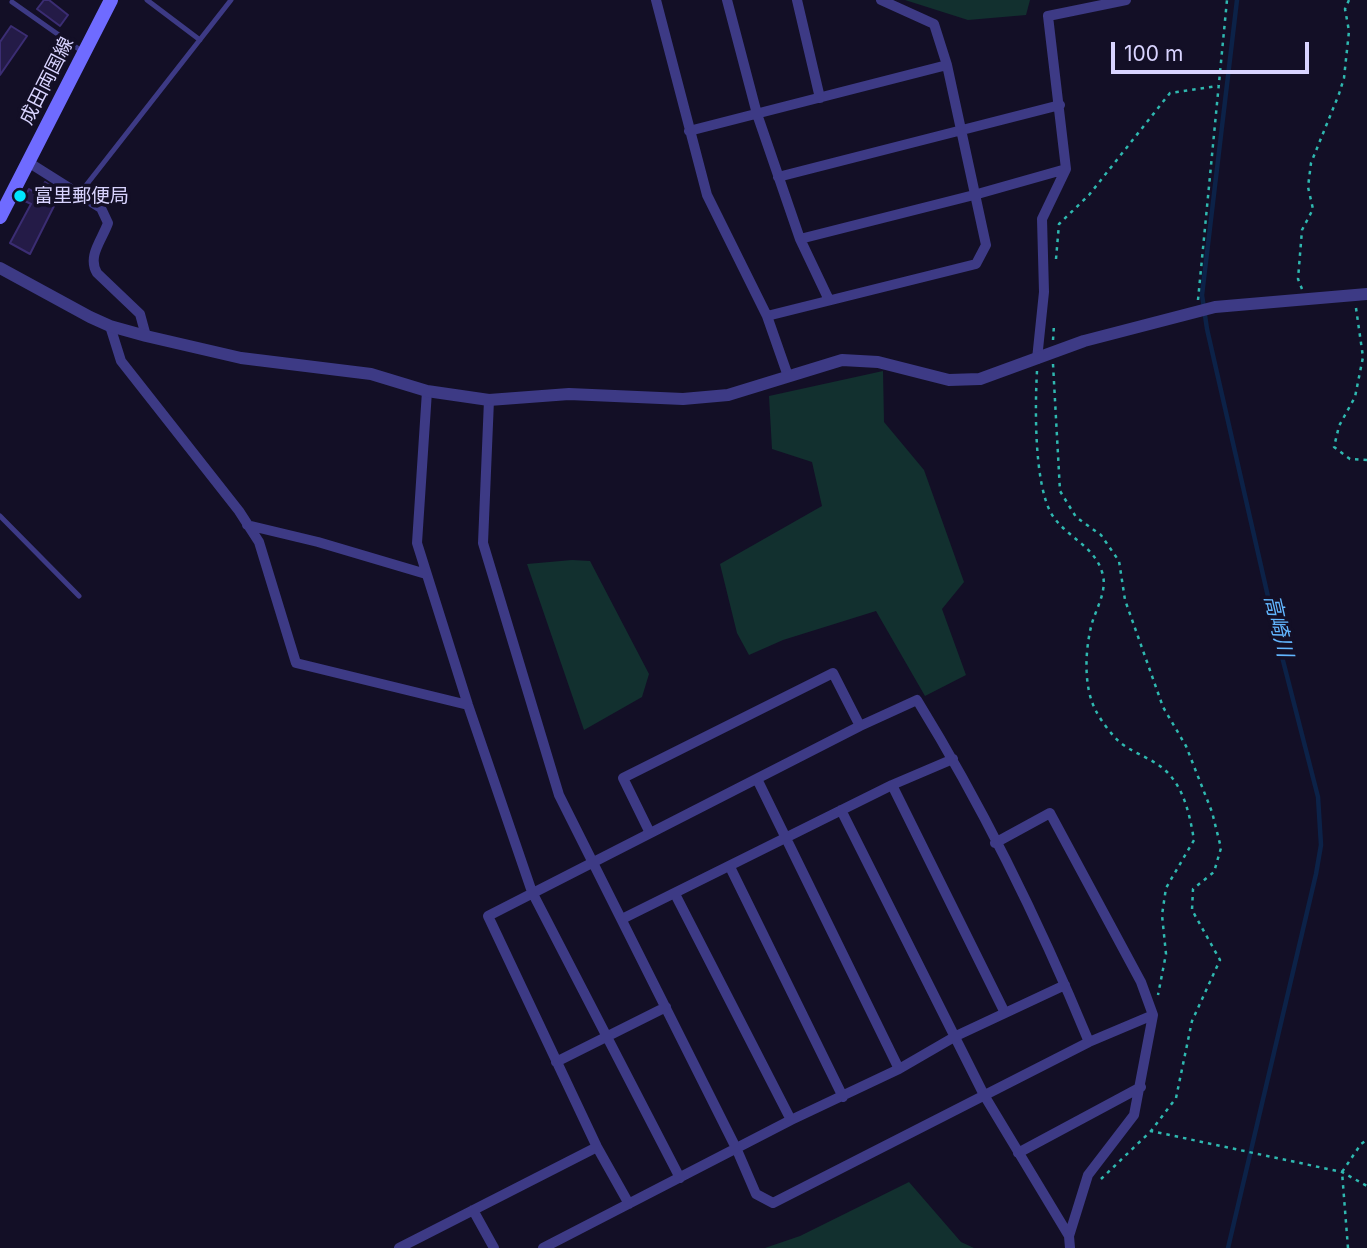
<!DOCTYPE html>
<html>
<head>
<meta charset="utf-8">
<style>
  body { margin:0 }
  #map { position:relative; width:1367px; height:1248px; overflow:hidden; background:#130f26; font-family:Inter,sans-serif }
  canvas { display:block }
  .scale { position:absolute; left:1111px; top:42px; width:198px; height:32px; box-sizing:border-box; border:4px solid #d9d4ff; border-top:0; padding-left:9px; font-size:21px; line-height:24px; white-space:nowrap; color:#d9d4ff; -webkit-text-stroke:5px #130f26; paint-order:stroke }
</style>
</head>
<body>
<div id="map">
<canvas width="1367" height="1248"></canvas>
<div class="scale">100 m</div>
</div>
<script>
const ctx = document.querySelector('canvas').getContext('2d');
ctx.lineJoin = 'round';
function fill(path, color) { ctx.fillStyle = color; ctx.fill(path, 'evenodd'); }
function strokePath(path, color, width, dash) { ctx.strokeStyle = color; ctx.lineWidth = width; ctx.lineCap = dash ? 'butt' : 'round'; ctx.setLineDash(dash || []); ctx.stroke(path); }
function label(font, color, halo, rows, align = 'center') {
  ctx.font = font + ' Inter,"Noto Sans JP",sans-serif'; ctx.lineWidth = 7; ctx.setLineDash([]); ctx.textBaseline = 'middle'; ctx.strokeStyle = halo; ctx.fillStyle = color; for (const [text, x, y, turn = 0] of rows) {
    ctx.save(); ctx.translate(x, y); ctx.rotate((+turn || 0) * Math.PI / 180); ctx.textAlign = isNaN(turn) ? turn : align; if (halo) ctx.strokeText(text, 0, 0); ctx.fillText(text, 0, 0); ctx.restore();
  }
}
fill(new Path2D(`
  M 905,0 L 1030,0 L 1026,15 L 968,20 Z
  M 883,371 L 884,422 L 924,470 L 964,582 L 942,609 L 966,675 L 925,696 L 876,611 L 783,640 L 749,655 L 737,633 L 720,564 L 822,506 L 812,462 L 772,449 L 769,396 Z
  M 572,560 L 590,561 L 649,674 L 642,697 L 584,730 L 527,564 Z
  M 909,1182 L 961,1242 L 974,1248 L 765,1248 L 800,1236 Z`), '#12302f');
strokePath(new Path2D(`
  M 1228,1248 L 1316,874 L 1321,845 L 1318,797 L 1279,645 L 1207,329 L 1202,295 L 1237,0`), '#0c2248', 4.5);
const building = new Path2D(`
  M 44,0 L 49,0 L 68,15 L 60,26 L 37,9 Z
  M 11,26 L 27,36 L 0,75 L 0,42 Z
  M 45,182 L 61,192 L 30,254 L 10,243 L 31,204 L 23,200 L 29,189 L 38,194 Z`);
fill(building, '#241b47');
strokePath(building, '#3b2d73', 2);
strokePath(new Path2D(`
  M 1056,259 L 1059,224 L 1089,195 L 1170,93 L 1218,86
  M 1302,289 L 1298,279 L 1302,230 L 1313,209 L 1308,187 L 1311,163 L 1339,94 L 1344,78 L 1349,31 L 1345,9 L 1349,0
  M 1198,300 L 1227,0
  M 1356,308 L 1363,357 L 1355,397 L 1339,426 L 1334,447 L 1350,459 L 1367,460
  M 1053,340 L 1054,325
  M 1053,364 L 1060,491 L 1076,517 L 1101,535 L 1119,561 L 1125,600 L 1163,707 L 1186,746 L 1212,812 L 1221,848 L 1214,872 L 1193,889 L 1192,910 L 1220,960 L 1192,1021 L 1176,1098 L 1151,1131
  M 1037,371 C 1035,406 1034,482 1051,513 C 1064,536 1094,545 1102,572 C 1108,589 1097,607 1092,623 C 1085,649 1083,687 1096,711 C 1101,721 1114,738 1122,744 C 1137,755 1154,759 1167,772 C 1185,790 1190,817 1194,840 L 1166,888 L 1162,915 L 1166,954 L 1158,995
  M 1101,1179 L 1151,1131 L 1342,1172 L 1367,1186
  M 1348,1248 L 1342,1172 L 1361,1144 L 1367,1140`), '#2fb8b0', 2.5, [3.5, 5]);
strokePath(new Path2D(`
  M 147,0 L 200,40
  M 12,2 L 83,52
  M 80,193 L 231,0
  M 0,516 L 79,596`), '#3d3a85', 5);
strokePath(new Path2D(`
  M 656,0 L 707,195 L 767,316 L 788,376
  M 727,0 L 757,114 L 800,239 L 829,300
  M 797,0 L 820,98
  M 689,131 L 947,65
  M 28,162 L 101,208 L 108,223 C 102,240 87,256 97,273 L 140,314 L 146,336
  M 778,177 L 1060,105
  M 800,239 L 974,195 L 1066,169
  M 767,316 L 976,264 L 986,245 L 947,65 L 934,24 L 881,0
  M 110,326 L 121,361 L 239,511 L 259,542 L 296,663 L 468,705
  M 1037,359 L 1044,292 L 1042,219 L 1066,169 L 1048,16 L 1126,0
  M 427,391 L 417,543 L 468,705 L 532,892 L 680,1178
  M 489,400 L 483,543 L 559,795 L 737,1150 L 756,1194 L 773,1203 L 1089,1042 L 1153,1015
  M 247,525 L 318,542 L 426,574
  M 757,779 L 899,1069
  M 892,785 L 1005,1013
  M 841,810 L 984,1095 L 1069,1236
  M 650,833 L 623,778 L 833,673 L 860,726
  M 995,843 L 1050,813 L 1141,982 L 1153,1015 L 1134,1115 L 1088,1175 L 1069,1236 L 1070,1248
  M 730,867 L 843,1097
  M 675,894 L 791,1120
  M 622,919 L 892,785 L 953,759
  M 556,1062 L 666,1007
  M 1018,1153 L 1141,1087
  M 629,1204 L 597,1147 L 488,916 L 860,726 L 917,700 C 983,807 1041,926 1089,1042
  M 473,1210 L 494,1248
  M 399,1248 L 597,1147
  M 543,1248 L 791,1120 L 899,1069 L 956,1036 L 1065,985`), '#3d3a85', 10);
strokePath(new Path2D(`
  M 0,268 L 90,317 L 110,326 L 146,336 L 241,358 L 371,374 L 427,391 L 489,400 L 569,394 L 683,399 L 728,395 L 842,360 L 878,362 L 949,380 L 980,379 L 1084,341 L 1215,307 L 1367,294`), '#3d3a85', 12);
strokePath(new Path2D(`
  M 0,217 L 111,0`), '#6f6bff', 14);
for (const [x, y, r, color] of [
  [20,196,7,"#00e5ff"]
]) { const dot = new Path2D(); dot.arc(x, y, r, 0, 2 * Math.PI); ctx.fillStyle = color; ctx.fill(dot); strokePath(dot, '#130f26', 2.5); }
label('19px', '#d9d4ff', '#130f26', [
  ["成田両国線",47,81,-63]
]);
label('19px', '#d9d4ff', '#130f26', [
  ["富里郵便局",34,196]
], 'left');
label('italic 21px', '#62b6ff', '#130f26', [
  ["高崎川",1278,626,77]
]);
</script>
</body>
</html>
